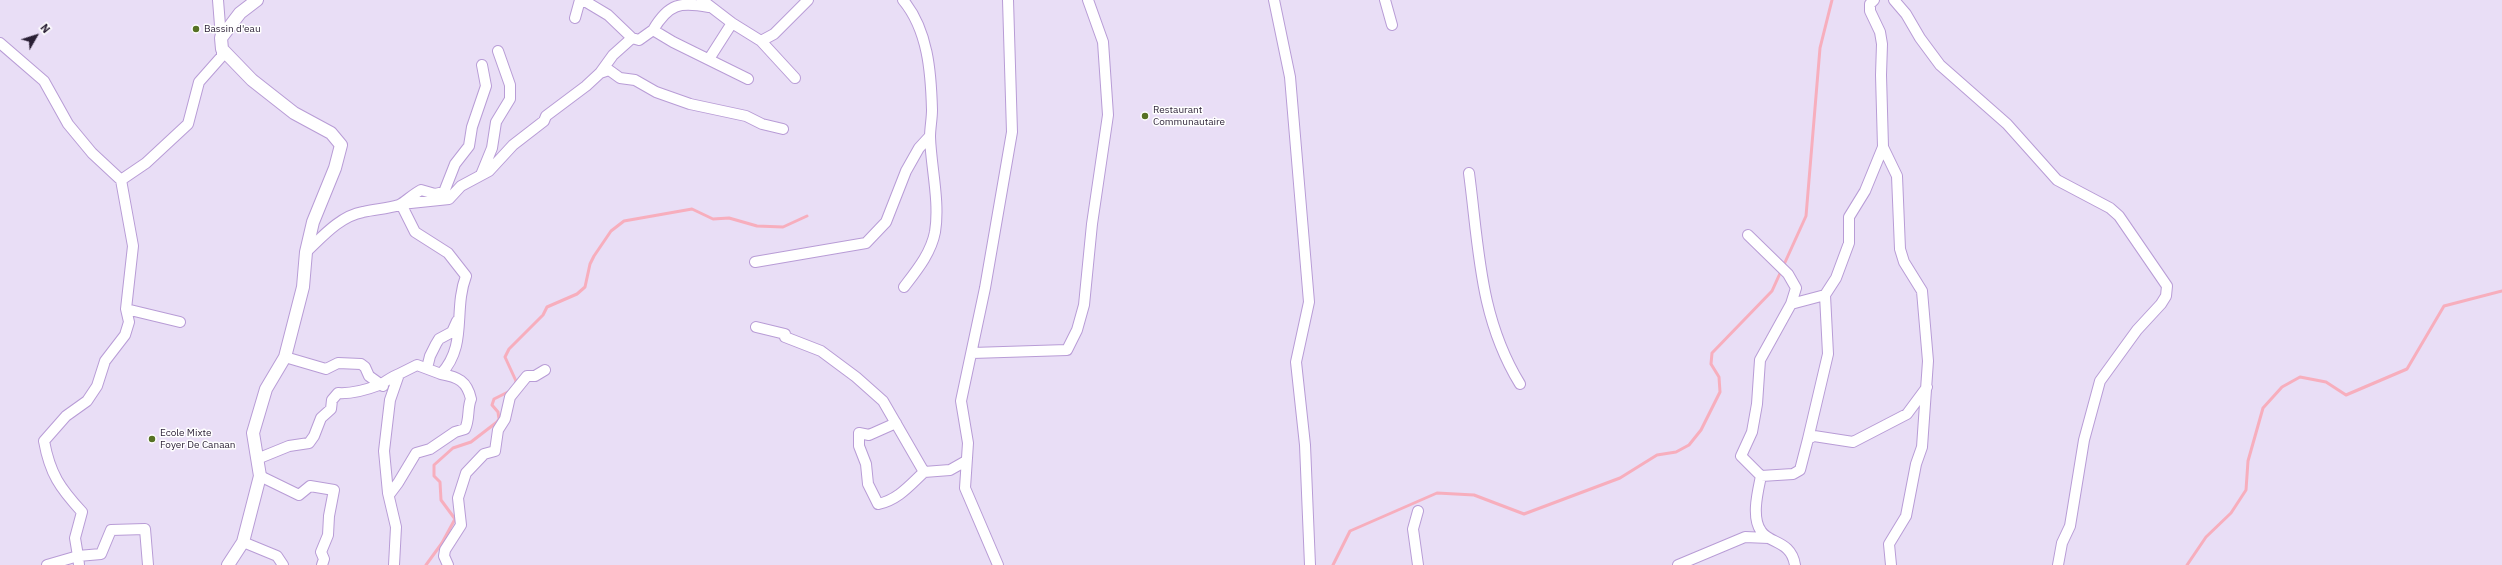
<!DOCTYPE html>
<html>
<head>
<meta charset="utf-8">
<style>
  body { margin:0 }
  #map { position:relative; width:2502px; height:565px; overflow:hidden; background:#e9def6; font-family:"IBM Plex Sans",sans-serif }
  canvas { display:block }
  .north { position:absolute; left:16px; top:16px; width:40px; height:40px; -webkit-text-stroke:3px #fff; paint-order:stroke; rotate:51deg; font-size:11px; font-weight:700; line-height:16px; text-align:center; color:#291e34 }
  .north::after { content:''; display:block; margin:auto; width:14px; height:18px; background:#291e34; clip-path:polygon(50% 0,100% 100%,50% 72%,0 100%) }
</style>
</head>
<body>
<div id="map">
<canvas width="2502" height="565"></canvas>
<div class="north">N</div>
</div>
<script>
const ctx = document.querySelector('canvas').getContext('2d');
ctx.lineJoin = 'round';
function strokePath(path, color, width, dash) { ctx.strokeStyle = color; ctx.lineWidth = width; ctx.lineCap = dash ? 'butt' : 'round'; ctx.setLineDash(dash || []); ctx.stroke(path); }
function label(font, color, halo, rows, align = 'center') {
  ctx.font = font + ' "IBM Plex Sans",sans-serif'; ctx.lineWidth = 3; ctx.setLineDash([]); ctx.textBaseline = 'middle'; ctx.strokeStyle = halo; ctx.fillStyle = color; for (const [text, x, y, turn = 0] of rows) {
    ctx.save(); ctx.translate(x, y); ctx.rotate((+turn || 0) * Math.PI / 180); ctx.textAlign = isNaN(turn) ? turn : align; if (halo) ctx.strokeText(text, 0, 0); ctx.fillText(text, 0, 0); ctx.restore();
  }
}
strokePath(new Path2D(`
  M 515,385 L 516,381 L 505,357 L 509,349 L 543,315 L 547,307 L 577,294 L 585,287 L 590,264 L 594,256 L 611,231 L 624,221 L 692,209 L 713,219 L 729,218 L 757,226 L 783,227 L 807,216
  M 426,565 L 442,543 L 455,519 L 441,500 L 440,482 L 434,476 L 434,465 L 453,448 L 471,442 L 497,422 L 499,419 L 498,412 L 492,405 L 494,399 L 510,391
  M 1333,565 L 1350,531 L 1437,493 L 1474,495 L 1524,514 L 1620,478 L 1657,455 L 1676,452 L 1689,445 L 1701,430 L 1720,392 L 1719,377 L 1711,364 L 1712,353 L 1772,291 L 1806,216 L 1820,48 L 1832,0
  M 2187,565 L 2206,537 L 2231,513 L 2246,490 L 2248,461 L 2263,408 L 2282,387 L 2300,377 L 2326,382 L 2346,395 L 2407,369 L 2444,306 L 2502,291`), '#f7aebd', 3);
const minor = new Path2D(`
  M 218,0 L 221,38
  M 583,0 L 608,15 L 632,38 L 639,40 L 653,30 L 673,42 L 748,79
  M 702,0 L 732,23 L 761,41 L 795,78
  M 903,0 C 928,30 931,72 932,110 C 932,119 930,128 930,137 C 931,167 940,202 935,232 C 931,253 917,270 904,287
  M 1274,0 L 1290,77 L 1309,302 L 1296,362 L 1305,445 L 1310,565
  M 1385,0 L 1392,25
  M 1894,0 L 1906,14 L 1920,38 L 1940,65 L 2007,124 L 2057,180 L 2110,208 L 2119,216 L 2167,286 L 2166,296 L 2161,304 L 2137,330 L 2100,381 L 2084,440 L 2070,526 L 2062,543 L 2058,565
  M 575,18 L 580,0
  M 653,30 C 669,3 680,2 709,7
  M 761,41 L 774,34 L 808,0
  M 0,43 L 44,81 L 68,124 L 92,153 L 121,180
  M 709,59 L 732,23
  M 600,73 L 613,55 L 632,38
  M 1883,147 L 1897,176 L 1900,249 L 1904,262 L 1922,291 L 1928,361 L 1922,447 L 1916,464 L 1906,516 L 1889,544 L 1891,565
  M 1469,173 C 1479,248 1479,317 1520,384
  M 481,175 L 492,148 L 496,122 L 510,99 L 510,85 L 498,51
  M 401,204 L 449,199 L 461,186 L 489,171 L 513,145 L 544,121 L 546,116 L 586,86 L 600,73 L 609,70 L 620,78 L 635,80 L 656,92 L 690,104 L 746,116 L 762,124 L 783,129
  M 1748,235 L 1788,274 L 1796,288 L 1791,304 L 1760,360 L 1757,404 L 1752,432 L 1741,456 L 1761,476 C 1758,491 1751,517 1761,531 C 1769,544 1791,540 1795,565
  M 306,252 C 322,237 340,216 363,212 C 375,209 387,209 399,205 C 404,203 413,194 421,190 L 435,194 L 444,192 L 455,164 L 469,146 L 472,127 L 486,86 L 482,65
  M 755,262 L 866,243 L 886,222 L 906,171 L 919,148 L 930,136
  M 1791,304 L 1825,295 L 1836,278 L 1849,243 L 1849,217 L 1865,191 L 1883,147 L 1881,75 L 1882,44 L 1880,32 L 1870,11 L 1870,4 L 1874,0
  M 126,309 L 180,322
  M 756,327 L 785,334 L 785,337 L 821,351 L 856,377 L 883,401 L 924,472 L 950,470 L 966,461
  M 972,353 L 1067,350 L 1077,330 L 1084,305 L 1092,224 L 1108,115 L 1103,42 L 1088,0
  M 285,357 L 326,369 L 338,363 L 361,364 L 365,367 L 369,376 L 383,386
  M 427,368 L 430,356 L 436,344 L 439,339 L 452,332 L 457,321
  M 896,423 L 869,435 L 859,433 L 859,446 L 866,464 L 868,484 L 878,504 C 898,500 910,485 924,472
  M 1808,439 L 1828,354 L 1825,295
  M 257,459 L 289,446 L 309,443 L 314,436 L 321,418 L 331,409 L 332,400 L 338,393 C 353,394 366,390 379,385 C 384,383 391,377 399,374
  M 260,476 L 299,495 L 310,486 L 334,490 L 329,516 L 328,535 L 321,552 L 324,559 L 322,565
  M 1761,476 L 1793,474 L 1800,470 L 1808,439 L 1814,436 L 1853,442 L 1907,414 L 1927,387
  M 389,495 L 398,483 L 416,453 L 430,449 L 455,432 L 465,429 C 470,419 467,408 471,399 C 467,381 458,377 441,374
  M 243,542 L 277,556 L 283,565
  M 47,565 L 78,556 L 79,565
  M 148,565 L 145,529 L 111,530 L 101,554 L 78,556 L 75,538 L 82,512 C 60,488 50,474 44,441 L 66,416 L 87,401 L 97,386 L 105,361 L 125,335 L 129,322 L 126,309 L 133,246 L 121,180 L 146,163 L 188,124 L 199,82 L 222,56 L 222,49
  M 394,565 L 396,527 L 388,493 L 384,451 L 390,400 L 399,374 L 417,365 L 441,374 C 468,345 453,310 466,276 L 448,253 L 415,232 L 401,204
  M 448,565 L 444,556 L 445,550 L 461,525 L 458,498 L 466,473 L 484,454 L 495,451 L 498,430 L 505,419 L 510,397 L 527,376 L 535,376 L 545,370
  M 998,565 L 965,488 L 968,443 L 961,401 L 985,288 L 1012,132 L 1008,0
  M 1418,565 L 1413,529 L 1418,511
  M 1678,565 L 1745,537 L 1769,538`);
const tertiary = new Path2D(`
  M 228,565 L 243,542 L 260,476 L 253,433 L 266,389 L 285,357 L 303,287 L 306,252 L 313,222 L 335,168 L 341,145 L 331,133 L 294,113 L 252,80 L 222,49 L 221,38 L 240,13 L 257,0`);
strokePath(minor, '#b89cd6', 12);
strokePath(tertiary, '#b89cd6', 14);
strokePath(minor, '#fff', 10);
strokePath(tertiary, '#fff', 12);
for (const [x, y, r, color] of [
  [196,29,4,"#567124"],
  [1145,116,4,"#567124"],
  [152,439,4,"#567124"]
]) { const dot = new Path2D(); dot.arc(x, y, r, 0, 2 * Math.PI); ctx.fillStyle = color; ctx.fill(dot); strokePath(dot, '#fff', 1.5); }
label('10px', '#291e34', '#fff', [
  ["Bassin d'eau",204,29],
  ["Restaurant",1153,110],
  ["Communautaire",1153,122],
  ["Ecole Mixte",160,433],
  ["Foyer De Canaan",160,445]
], 'left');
</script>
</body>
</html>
